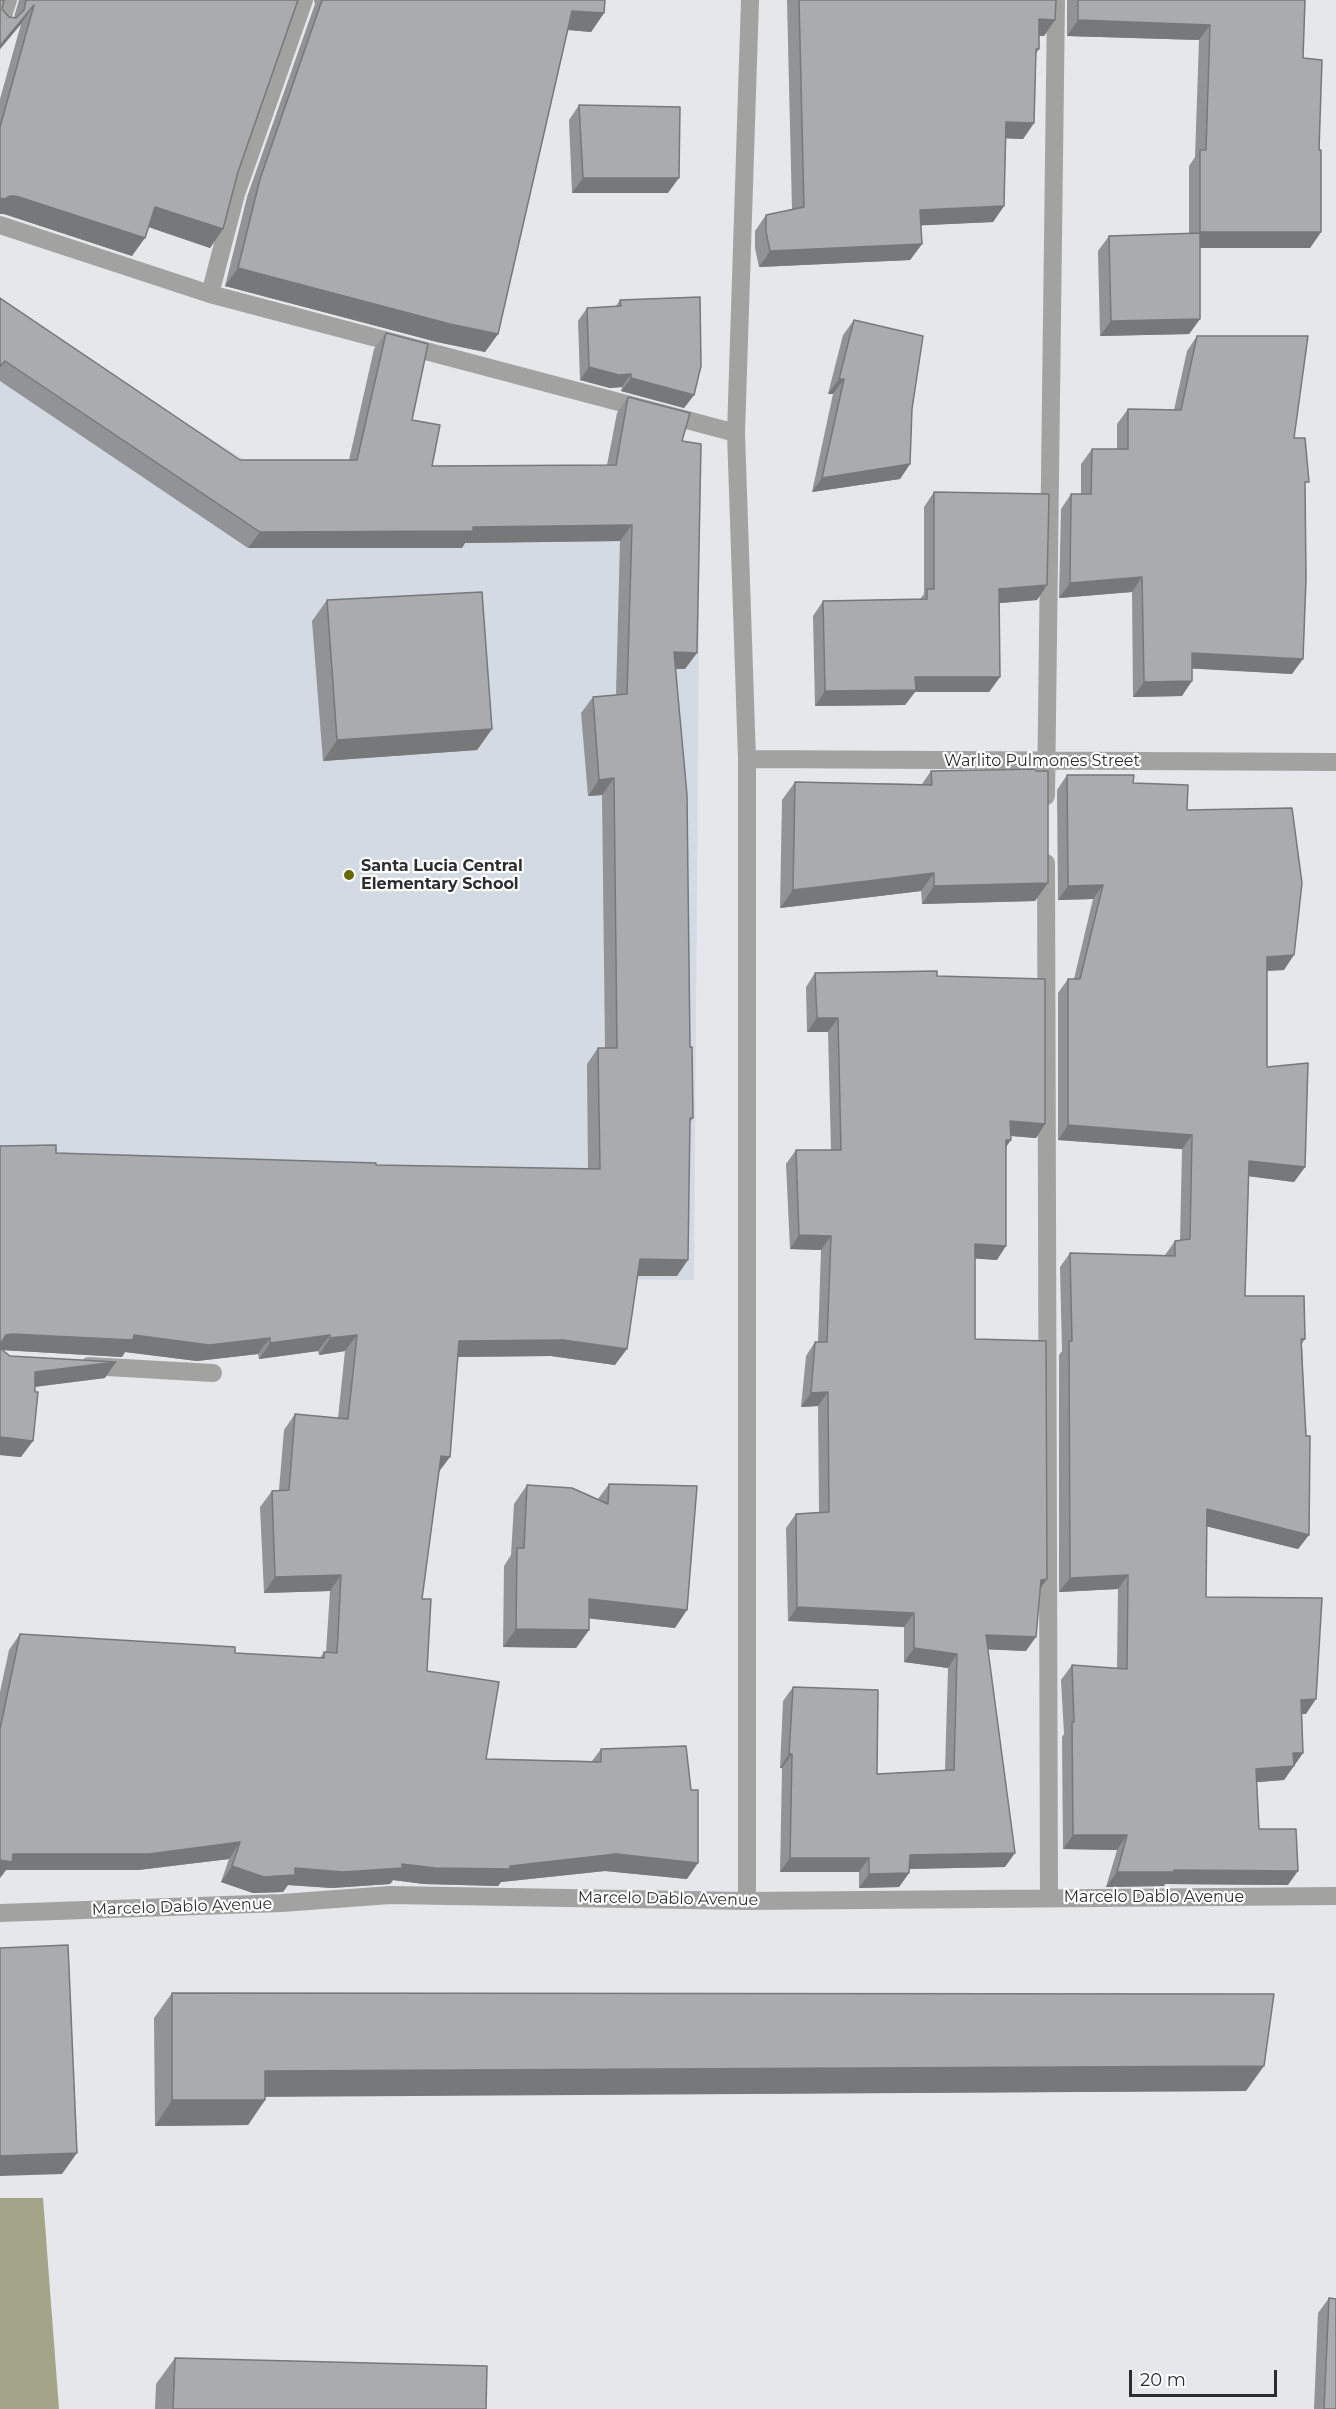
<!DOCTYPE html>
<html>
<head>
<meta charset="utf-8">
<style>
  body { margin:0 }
  #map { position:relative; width:1336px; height:2409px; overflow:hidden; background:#e5e7eb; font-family:Montserrat,sans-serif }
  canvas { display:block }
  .scale { position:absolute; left:1129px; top:2370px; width:148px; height:27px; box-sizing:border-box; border:3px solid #2c2d2e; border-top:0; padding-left:8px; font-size:18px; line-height:21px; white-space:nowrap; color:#2c2d2e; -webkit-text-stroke:4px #fff; paint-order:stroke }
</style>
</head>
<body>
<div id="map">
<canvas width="1336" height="2409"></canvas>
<div class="scale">20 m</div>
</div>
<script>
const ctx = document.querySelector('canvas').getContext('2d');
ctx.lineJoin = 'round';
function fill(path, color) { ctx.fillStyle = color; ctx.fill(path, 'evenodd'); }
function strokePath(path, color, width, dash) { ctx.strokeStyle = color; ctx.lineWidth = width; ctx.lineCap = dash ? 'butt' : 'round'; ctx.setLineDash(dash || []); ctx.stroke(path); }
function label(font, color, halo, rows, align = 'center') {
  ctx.font = font + ' Montserrat,sans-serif'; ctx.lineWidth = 4.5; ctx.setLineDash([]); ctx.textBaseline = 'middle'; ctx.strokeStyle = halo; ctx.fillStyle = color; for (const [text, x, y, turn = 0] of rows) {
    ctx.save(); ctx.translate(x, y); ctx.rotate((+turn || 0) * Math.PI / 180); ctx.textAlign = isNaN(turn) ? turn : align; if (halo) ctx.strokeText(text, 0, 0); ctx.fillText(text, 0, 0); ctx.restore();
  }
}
fill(new Path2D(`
  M 0,308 L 271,476 L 700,476 L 694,1280 L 0,1273 Z`), '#d3dae3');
fill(new Path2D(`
  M 0,2198 L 43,2198 L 59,2409 L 0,2409 Z`), '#a4a588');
strokePath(new Path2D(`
  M 0,25 L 8,0
  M 0,225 L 210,294 L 736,433
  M 210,294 L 236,194 L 304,0
  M 747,759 L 1336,762
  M 1046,796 L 1056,0
  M 1046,863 L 1049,1898
  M 89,1366 L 213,1373
  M 747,1901 L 747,759 L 736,433 L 750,0
  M 0,1913 L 282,1903 L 390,1895 L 747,1901 L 1336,1896`), '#a2a2a1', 18);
fill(new Path2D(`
  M 0,0 L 2,9 L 9,17 L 14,17 L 19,0 L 298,0 L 238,172 L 223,229 L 210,248 L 148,227 L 132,256 L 4,214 L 0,214 L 0,99 L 21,24 L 0,49 Z
  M 314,0 L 605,0 L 604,13 L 591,32 L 567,30 L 498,334 L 485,352 L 437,342 L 225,286 L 247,197 L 315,4 Z
  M 787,0 L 1056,0 L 1055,20 L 1044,36 L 1039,36 L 1039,49 L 1036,54 L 1034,123 L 1023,139 L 1006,138 L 1004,206 L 993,222 L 921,225 L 922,244 L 910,260 L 759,267 L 755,248 L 755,231 L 766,215 L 792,210 Z
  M 1067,0 L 1305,0 L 1303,58 L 1319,150 L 1321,232 L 1310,248 L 1200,248 L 1200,319 L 1189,334 L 1100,336 L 1098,251 L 1109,236 L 1189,233 L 1189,166 L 1195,157 L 1199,40 L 1067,36 Z
  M 579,105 L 668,193 L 572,193 L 569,120 Z
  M 0,298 L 240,460 L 349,460 L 374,349 L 386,333 L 412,420 L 432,466 L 607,465 L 617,413 L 628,397 L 682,441 L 685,669 L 675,669 L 693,1118 L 690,1122 L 677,1276 L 638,1276 L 615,1365 L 551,1356 L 458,1357 L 439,1473 L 422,1599 L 427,1671 L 486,1759 L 592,1761 L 601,1749 L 687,1879 L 605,1871 L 501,1882 L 498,1886 L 424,1884 L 393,1880 L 390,1884 L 332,1888 L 288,1885 L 283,1892 L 253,1893 L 221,1882 L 229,1859 L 138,1870 L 6,1870 L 0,1878 L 0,1692 L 9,1650 L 20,1634 L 235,1653 L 320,1658 L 324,1652 L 326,1652 L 330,1591 L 264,1593 L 260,1507 L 272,1491 L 279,1490 L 284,1430 L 295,1414 L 338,1418 L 345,1351 L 319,1355 L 318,1351 L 259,1359 L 258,1354 L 197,1361 L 125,1352 L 122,1357 L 2,1350 L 10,1356 L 105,1378 L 35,1387 L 21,1457 L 0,1455 L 0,1146 L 56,1153 L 376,1165 L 588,1169 L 587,1064 L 598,1048 L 605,1048 L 602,795 L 588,796 L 581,713 L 593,697 L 616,695 L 620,541 L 465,543 L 462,548 L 248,548 L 0,381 Z
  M 620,300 L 694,395 L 684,408 L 621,391 L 622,387 L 610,388 L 580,380 L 578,321 L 587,308 L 616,306 Z
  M 854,320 L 912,409 L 910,464 L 900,479 L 812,492 L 833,394 L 828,394 L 843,335 Z
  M 1197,336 L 1294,438 L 1305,488 L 1292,674 L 1192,668 L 1182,696 L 1133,697 L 1132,592 L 1059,598 L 1061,509 L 1071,494 L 1081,494 L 1081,464 L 1092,449 L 1117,449 L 1117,424 L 1128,409 L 1174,410 L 1187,351 Z
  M 934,492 L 1047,585 L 1037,600 L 999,603 L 1000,677 L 989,692 L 915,692 L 905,705 L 815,706 L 813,616 L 823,601 L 920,599 L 924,594 L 924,507 Z
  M 327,600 L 492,729 L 477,750 L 323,761 L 312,621 Z
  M 931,771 L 1035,901 L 922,904 L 921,891 L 780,908 L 782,800 L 795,782 L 922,784 Z
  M 1067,775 L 1133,783 L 1187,810 L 1284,970 L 1267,971 L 1267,1067 L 1305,1167 L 1294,1182 L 1249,1176 L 1245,1296 L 1305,1339 L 1302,1344 L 1309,1535 L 1298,1549 L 1207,1526 L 1206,1597 L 1306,1714 L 1302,1714 L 1303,1753 L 1284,1780 L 1256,1782 L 1259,1829 L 1288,1885 L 1165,1884 L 1164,1886 L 1106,1887 L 1117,1850 L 1063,1849 L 1062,1737 L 1064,1734 L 1061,1680 L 1072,1665 L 1117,1669 L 1118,1589 L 1059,1592 L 1059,1355 L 1062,1351 L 1060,1267 L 1070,1253 L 1165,1255 L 1175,1241 L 1180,1241 L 1182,1149 L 1058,1140 L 1058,993 L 1068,979 L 1074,979 L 1093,899 L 1058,900 L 1057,790 Z
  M 815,973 L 937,976 L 1045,1124 L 1036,1138 L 1010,1136 L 1006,1147 L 997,1260 L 975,1258 L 975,1339 L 1040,1589 L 1026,1651 L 988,1649 L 1005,1867 L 909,1869 L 909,1873 L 899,1887 L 859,1888 L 859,1872 L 780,1872 L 782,1768 L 780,1768 L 783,1701 L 793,1687 L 877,1774 L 945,1770 L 948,1668 L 904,1662 L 904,1627 L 788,1621 L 786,1528 L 796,1514 L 819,1512 L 818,1406 L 801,1407 L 806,1356 L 815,1342 L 818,1342 L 821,1250 L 790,1249 L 786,1164 L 796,1150 L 831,1150 L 828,1032 L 807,1032 L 806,987 Z
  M 609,1484 L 675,1628 L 589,1618 L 589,1630 L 576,1648 L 503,1647 L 504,1566 L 511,1555 L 514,1504 L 527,1485 L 598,1499 Z
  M 172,1993 L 1246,2091 L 265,2096 L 265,2100 L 248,2125 L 155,2126 L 154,2018 Z
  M 1329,2298 L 1336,2409 L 1314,2409 L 1318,2313 Z
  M 175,2358 L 486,2409 L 155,2409 L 156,2384 Z`), '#919396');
fill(new Path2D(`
  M 34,5 L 21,24 L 0,49 L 0,46 Z
  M 572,11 L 604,13 L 591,32 L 559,29 Z
  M 1039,19 L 1055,20 L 1044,36 L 1028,35 Z
  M 1078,20 L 1210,25 L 1199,40 L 1067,36 Z
  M 1006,122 L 1034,123 L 1023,139 L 995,138 Z
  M 583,178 L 679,178 L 668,193 L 572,193 Z
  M 10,196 L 16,196 L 145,238 L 132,256 L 4,214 L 0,214 L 0,198 Z
  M 1004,206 L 993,222 L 909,226 L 920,210 Z
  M 155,207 L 223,229 L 210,248 L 143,225 Z
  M 1200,232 L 1321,232 L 1310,248 L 1189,248 Z
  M 922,244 L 910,260 L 759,267 L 770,251 Z
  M 238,268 L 498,334 L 485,352 L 437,342 L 225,286 Z
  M 1200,319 L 1189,334 L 1100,336 L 1111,321 Z
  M 589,367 L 631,374 L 622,387 L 610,388 L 580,380 Z
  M 631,378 L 694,395 L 684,408 L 621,391 Z
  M 839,379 L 844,379 L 833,394 L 828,394 Z
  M 910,464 L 900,479 L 812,492 L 822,478 Z
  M 632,525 L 620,541 L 465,543 L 462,548 L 248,548 L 260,532 L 473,527 Z
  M 1142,577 L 1132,592 L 1059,598 L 1070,583 Z
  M 1047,585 L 1037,600 L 989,604 L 999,589 Z
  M 674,652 L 697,653 L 685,669 L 662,668 Z
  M 1192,653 L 1303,659 L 1292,674 L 1181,668 Z
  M 915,677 L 1000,677 L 989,692 L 915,692 L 905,705 L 815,706 L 825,691 Z
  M 1192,681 L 1182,696 L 1133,697 L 1144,682 Z
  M 492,729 L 477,750 L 323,761 L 337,740 Z
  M 614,778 L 602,795 L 588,796 L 599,780 Z
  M 934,873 L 921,891 L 780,908 L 793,890 Z
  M 1048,883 L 1035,901 L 922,904 L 934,886 Z
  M 1103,885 L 1093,899 L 1058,900 L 1068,886 Z
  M 1294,955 L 1284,970 L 1257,971 L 1267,957 Z
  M 817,1018 L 838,1018 L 828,1032 L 807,1032 Z
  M 1010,1121 L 1045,1124 L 1036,1138 L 1000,1135 Z
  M 1068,1125 L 1192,1135 L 1182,1149 L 1058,1140 Z
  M 1006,1140 L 1011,1140 L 1001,1154 Z
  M 1249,1161 L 1305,1167 L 1294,1182 L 1239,1175 Z
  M 799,1235 L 831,1236 L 821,1250 L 790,1249 Z
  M 975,1244 L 1006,1246 L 997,1260 L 966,1258 Z
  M 640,1259 L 688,1260 L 677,1276 L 629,1276 Z
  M 12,1334 L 134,1335 L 270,1338 L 258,1354 L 197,1361 L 125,1352 L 122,1357 L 0,1350 L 0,1343 L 6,1335 Z
  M 330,1335 L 318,1351 L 259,1359 L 270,1343 Z
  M 357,1335 L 345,1351 L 319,1355 L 330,1338 Z
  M 563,1340 L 627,1349 L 615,1365 L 551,1356 L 448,1357 L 459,1341 Z
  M 116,1362 L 105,1378 L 24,1388 L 35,1372 Z
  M 828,1392 L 818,1406 L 801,1407 L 811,1393 Z
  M 0,1437 L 33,1441 L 21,1457 L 0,1455 Z
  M 441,1456 L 450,1457 L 438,1473 Z
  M 1207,1509 L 1309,1535 L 1298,1549 L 1197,1524 Z
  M 341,1575 L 330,1591 L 264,1593 L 275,1577 Z
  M 1128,1575 L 1118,1589 L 1059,1592 L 1070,1578 Z
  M 1047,1579 L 1037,1593 L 1041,1580 Z
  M 589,1599 L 687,1610 L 675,1628 L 576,1617 Z
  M 797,1607 L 914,1613 L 904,1627 L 788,1621 Z
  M 516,1629 L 589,1630 L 576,1648 L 503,1647 Z
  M 986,1635 L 1036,1637 L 1026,1651 L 977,1649 Z
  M 914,1648 L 957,1654 L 948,1668 L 904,1662 Z
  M 1316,1699 L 1306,1714 L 1291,1714 L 1301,1700 Z
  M 1293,1753 L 1303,1753 L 1284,1780 L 1246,1783 L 1256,1769 Z
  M 789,1754 L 792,1754 L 782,1768 L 780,1768 Z
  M 1073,1835 L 1127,1835 L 1117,1850 L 1063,1849 Z
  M 240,1842 L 229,1859 L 138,1870 L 6,1870 L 0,1878 L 0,1860 L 13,1854 Z
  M 1015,1853 L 1005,1867 L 901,1869 L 910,1855 Z
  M 616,1854 L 698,1863 L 687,1879 L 605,1871 L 501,1882 L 498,1886 L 424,1884 L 393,1880 L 390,1884 L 332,1888 L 288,1885 L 283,1892 L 253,1893 L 221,1882 L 232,1866 L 295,1868 L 402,1864 L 510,1866 Z
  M 790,1858 L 869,1858 L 859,1872 L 780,1872 Z
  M 1174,1870 L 1298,1871 L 1288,1885 L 1165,1884 L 1164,1886 L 1106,1887 L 1117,1872 Z
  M 909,1873 L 899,1887 L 859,1888 L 869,1874 Z
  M 1264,2066 L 1246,2091 L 247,2097 L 265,2071 Z
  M 172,2100 L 265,2100 L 248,2125 L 155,2126 Z
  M 77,2153 L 62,2174 L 0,2176 L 0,2156 Z`), '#76787a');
const building = new Path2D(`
  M 0,0 L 4,0 L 2,9 L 9,17 L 16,18 L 24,10 L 26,0 L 298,0 L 238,172 L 223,229 L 155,207 L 145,238 L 16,196 L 10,196 L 5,199 L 0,198 L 0,127 L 34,5 L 0,46 Z
  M 322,0 L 605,0 L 604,13 L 572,11 L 498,334 L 450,324 L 238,268 L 260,179 Z
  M 799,0 L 1056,0 L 1055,20 L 1039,19 L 1039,49 L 1036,49 L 1034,123 L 1006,122 L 1004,206 L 920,210 L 922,244 L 770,251 L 766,232 L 766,215 L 804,207 Z
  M 1078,0 L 1305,0 L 1303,58 L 1322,60 L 1319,150 L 1321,150 L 1321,232 L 1200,232 L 1200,150 L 1206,150 L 1210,25 L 1078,20 Z
  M 579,105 L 680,107 L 679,178 L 583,178 Z
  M 1200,233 L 1200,319 L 1111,321 L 1109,236 Z
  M 700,297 L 701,366 L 694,395 L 631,378 L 631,374 L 619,375 L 589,367 L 587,308 L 621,306 L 620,300 Z
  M 0,298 L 240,460 L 357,460 L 386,333 L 428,344 L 412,420 L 440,425 L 432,466 L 616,465 L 628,397 L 690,413 L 682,441 L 701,444 L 697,653 L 674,652 L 687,795 L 690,1047 L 692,1047 L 693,1118 L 690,1118 L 688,1260 L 640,1259 L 627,1349 L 563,1340 L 459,1341 L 450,1457 L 441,1456 L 422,1599 L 431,1599 L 427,1671 L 499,1682 L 486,1759 L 601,1762 L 601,1749 L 686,1746 L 691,1790 L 698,1790 L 698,1863 L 616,1854 L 510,1866 L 510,1869 L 435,1868 L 402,1864 L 402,1868 L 343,1872 L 295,1868 L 295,1875 L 264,1877 L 232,1866 L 240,1842 L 149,1854 L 13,1854 L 12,1862 L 0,1860 L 0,1729 L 20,1634 L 235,1647 L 235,1653 L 324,1658 L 324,1652 L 337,1653 L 341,1575 L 275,1577 L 272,1491 L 289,1490 L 295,1414 L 348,1419 L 357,1335 L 330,1338 L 330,1335 L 270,1343 L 270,1338 L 209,1345 L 134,1335 L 133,1340 L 12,1334 L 6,1335 L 0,1344 L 1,1349 L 10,1356 L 116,1362 L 35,1372 L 35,1392 L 38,1392 L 33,1441 L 0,1437 L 0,1146 L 56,1145 L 56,1153 L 376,1163 L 376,1165 L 600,1169 L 598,1048 L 617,1048 L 614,778 L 599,780 L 593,697 L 627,694 L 632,525 L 473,527 L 473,531 L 260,532 L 5,361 L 0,366 Z
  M 854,320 L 923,336 L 912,409 L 910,464 L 822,478 L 844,379 L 839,379 Z
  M 1197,336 L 1308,336 L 1294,438 L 1305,438 L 1309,482 L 1305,482 L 1306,579 L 1303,659 L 1192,653 L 1192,681 L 1144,682 L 1142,577 L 1070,583 L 1071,494 L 1091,494 L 1092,449 L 1128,449 L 1128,409 L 1181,410 Z
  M 934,492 L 1049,494 L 1047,585 L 999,589 L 1000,677 L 915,677 L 916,690 L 825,691 L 823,601 L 927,599 L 927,589 L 934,589 Z
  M 482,592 L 492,729 L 337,740 L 327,600 Z
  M 1035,769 L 1036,771 L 1048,771 L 1048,883 L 934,886 L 934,873 L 793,890 L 795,782 L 932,785 L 931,771 Z
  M 1067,775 L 1134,775 L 1133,783 L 1188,785 L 1187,810 L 1292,808 L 1302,883 L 1294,955 L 1267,957 L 1267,1067 L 1308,1063 L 1305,1167 L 1249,1161 L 1245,1296 L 1304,1296 L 1305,1339 L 1301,1339 L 1306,1436 L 1310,1436 L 1309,1535 L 1207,1509 L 1206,1597 L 1322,1598 L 1316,1699 L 1301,1700 L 1303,1753 L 1293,1753 L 1294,1766 L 1256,1769 L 1259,1829 L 1296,1829 L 1298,1871 L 1174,1870 L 1174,1872 L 1117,1872 L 1127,1835 L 1073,1835 L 1072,1722 L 1074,1722 L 1072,1665 L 1127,1669 L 1128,1575 L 1070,1578 L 1069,1341 L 1072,1341 L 1070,1253 L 1175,1256 L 1175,1241 L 1190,1239 L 1192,1135 L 1068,1125 L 1068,979 L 1080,979 L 1103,885 L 1068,886 Z
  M 937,971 L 937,976 L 1045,979 L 1045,1124 L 1010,1121 L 1011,1140 L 1006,1140 L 1006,1246 L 975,1244 L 975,1339 L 1046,1341 L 1047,1579 L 1041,1580 L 1036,1637 L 986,1635 L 1015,1853 L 910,1855 L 909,1873 L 869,1874 L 869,1858 L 790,1858 L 792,1754 L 789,1754 L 793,1687 L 878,1690 L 877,1774 L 954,1770 L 957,1654 L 914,1648 L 914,1613 L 797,1607 L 796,1514 L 829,1512 L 828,1392 L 811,1393 L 815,1342 L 827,1342 L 831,1236 L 799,1235 L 796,1150 L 841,1150 L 838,1018 L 817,1018 L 815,973 Z
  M 609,1484 L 697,1486 L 687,1610 L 589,1599 L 589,1630 L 516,1629 L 517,1548 L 524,1548 L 527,1485 L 572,1488 L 608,1504 Z
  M 68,1945 L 77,2153 L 0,2156 L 0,1948 Z
  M 172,1993 L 1274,1994 L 1264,2066 L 265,2071 L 265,2100 L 172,2100 Z
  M 1329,2298 L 1336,2299 L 1336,2409 L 1324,2409 Z
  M 175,2358 L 487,2366 L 486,2409 L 173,2409 Z`);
fill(building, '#a9abaf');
strokePath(building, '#76787a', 1.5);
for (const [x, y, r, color] of [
  [349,875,6,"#676803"]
]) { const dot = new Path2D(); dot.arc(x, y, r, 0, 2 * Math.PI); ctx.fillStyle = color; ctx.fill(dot); strokePath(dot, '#fff', 2); }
label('16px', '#2c2d2e', '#fff', [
  ["Warlito Pulmones Street",1042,761],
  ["Marcelo Dablo Avenue",1154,1897],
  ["Marcelo Dablo Avenue",668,1899,1],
  ["Marcelo Dablo Avenue",182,1907,-2]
]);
label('bold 16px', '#2c2d2e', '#fff', [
  ["Santa Lucia Central",361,866],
  ["Elementary School",361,884]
], 'left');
</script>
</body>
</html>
